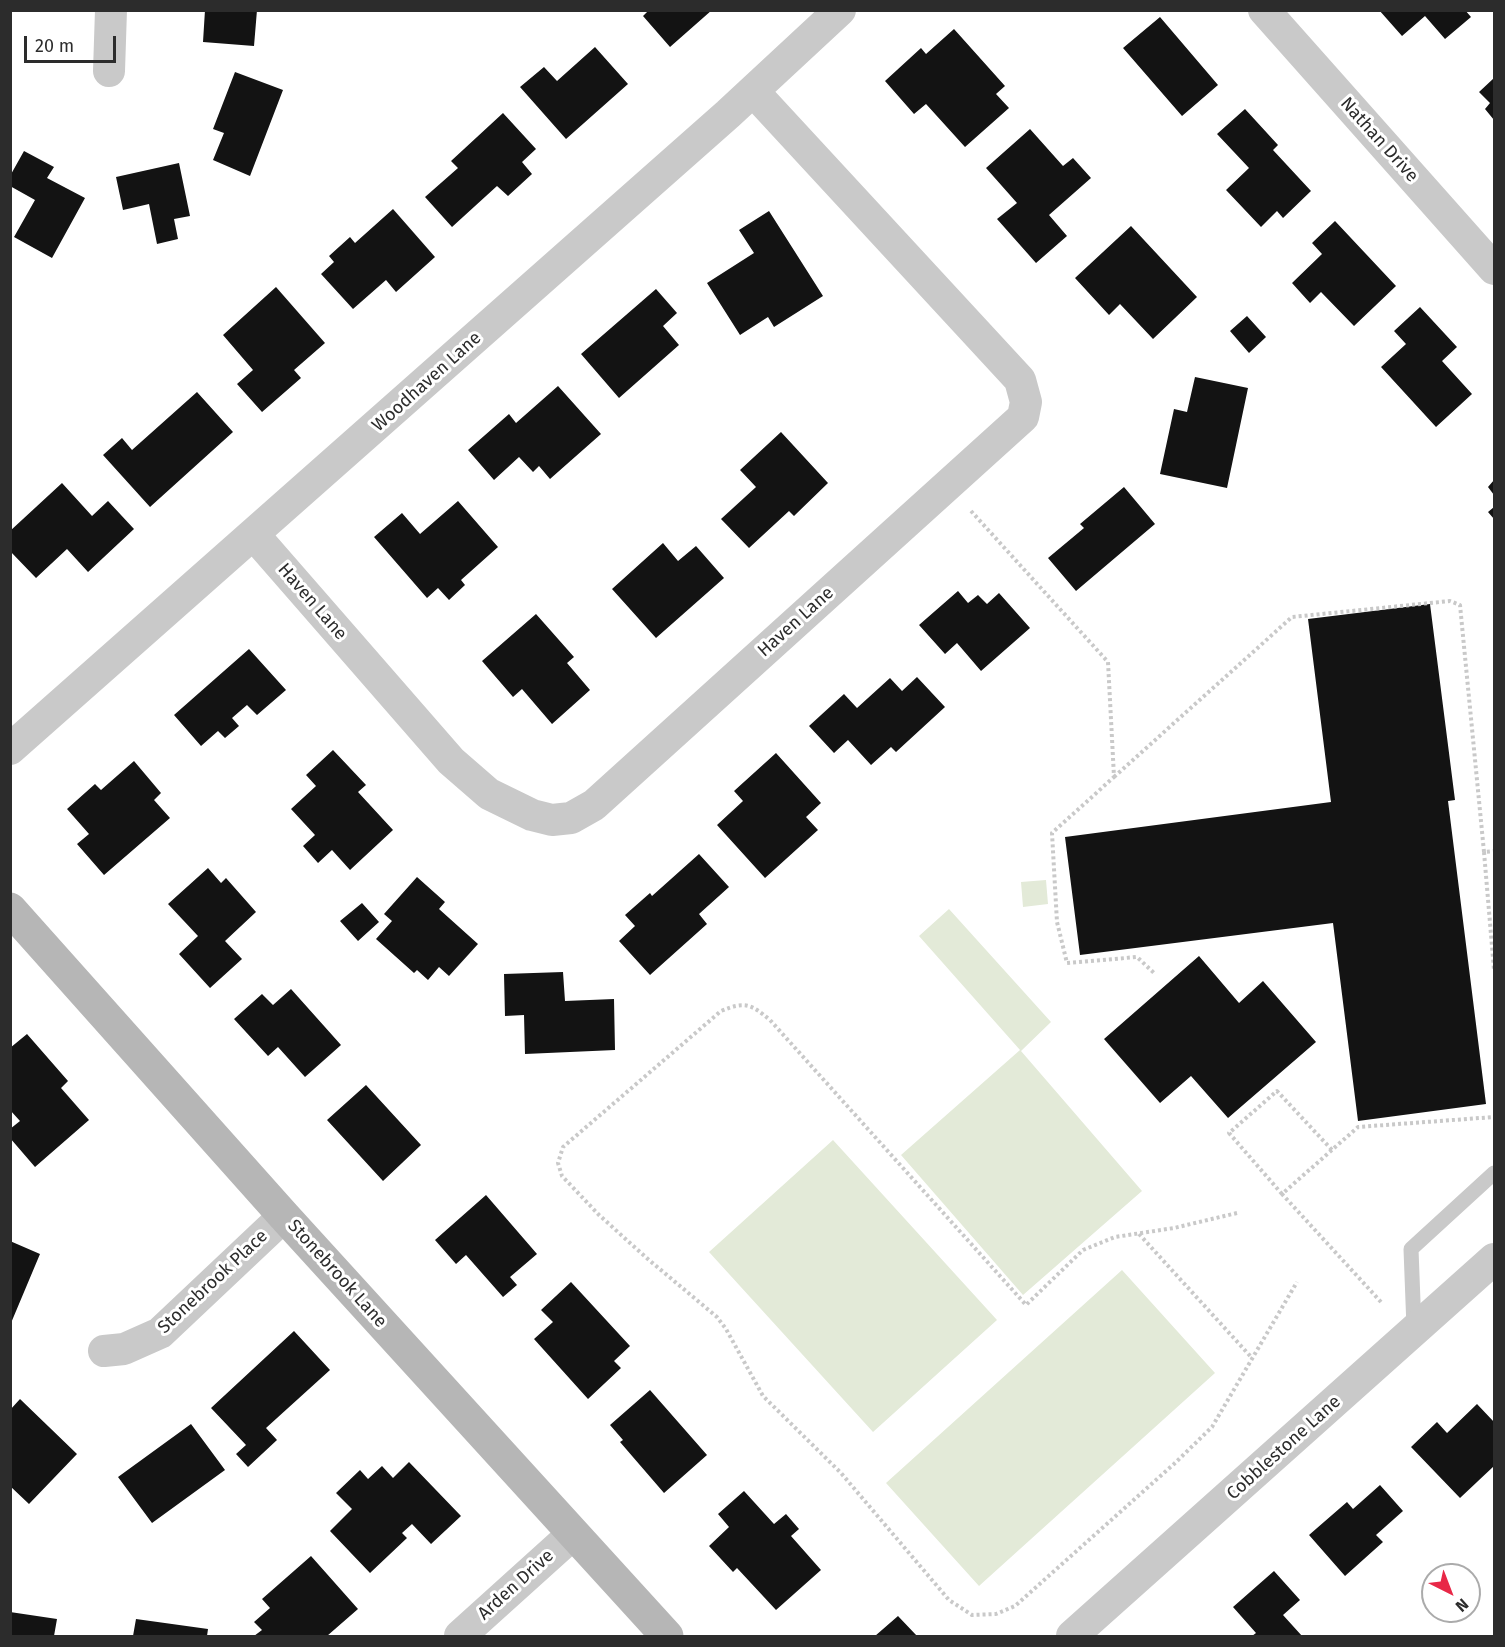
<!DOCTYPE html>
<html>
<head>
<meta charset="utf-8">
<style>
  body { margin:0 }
  #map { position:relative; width:1505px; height:1647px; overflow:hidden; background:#fff; font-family:"Fira Sans",sans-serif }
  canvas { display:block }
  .frame { position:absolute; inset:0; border:12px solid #2c2c2c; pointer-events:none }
  .north { position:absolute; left:1421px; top:1563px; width:60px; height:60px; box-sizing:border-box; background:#fff; border:2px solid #ababab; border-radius:50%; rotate:138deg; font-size:16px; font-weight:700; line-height:24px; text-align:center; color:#2c2c2c }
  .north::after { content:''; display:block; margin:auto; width:21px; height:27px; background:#e82847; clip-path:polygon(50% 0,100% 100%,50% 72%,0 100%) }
  .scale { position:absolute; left:24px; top:36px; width:92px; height:27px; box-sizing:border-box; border:3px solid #2c2c2c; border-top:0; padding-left:8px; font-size:18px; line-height:21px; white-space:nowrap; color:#2c2c2c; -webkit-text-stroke:4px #fff; paint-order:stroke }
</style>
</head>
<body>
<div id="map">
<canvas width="1505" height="1647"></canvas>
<div class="frame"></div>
<div class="north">N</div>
<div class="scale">20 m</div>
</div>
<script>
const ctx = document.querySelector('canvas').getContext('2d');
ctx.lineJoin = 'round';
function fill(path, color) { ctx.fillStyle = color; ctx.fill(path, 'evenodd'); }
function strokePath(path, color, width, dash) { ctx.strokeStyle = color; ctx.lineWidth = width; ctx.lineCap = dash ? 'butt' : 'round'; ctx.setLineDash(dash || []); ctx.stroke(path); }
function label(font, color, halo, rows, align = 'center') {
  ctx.font = font + ' "Fira Sans",sans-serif'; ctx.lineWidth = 6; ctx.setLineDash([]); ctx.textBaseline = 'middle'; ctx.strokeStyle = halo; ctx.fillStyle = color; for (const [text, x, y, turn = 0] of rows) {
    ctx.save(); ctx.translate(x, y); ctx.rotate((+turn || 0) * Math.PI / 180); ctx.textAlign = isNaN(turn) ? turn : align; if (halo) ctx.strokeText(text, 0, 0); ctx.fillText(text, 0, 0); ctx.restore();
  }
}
fill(new Path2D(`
  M 1046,880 L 1048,904 L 1023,907 L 1021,882 Z
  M 949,909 L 1051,1022 L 1021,1051 L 1142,1191 L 1023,1295 L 901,1155 L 1020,1050 L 919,936 Z
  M 833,1140 L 997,1320 L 873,1432 L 709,1252 Z
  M 1122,1270 L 1215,1373 L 979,1586 L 886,1483 Z`), '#e3ead8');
fill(new Path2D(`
  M 205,10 L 257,10 L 254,46 L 203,42 Z
  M 649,10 L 712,10 L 670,47 L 643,16 Z
  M 1379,10 L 1465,10 L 1471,17 L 1445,39 L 1425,16 L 1402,36 Z
  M 1160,17 L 1218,85 L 1182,116 L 1123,48 Z
  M 954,29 L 1005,86 L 996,94 L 1009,108 L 965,147 L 926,104 L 914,114 L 885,81 L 921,48 L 926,54 Z
  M 595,47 L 628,84 L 566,139 L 520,87 L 544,67 L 557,81 Z
  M 235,72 L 283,90 L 250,176 L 213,160 L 224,133 L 213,129 Z
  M 1494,78 L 1494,120 L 1485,109 L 1490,103 L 1479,92 Z
  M 1245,109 L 1278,145 L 1273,150 L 1311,191 L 1283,218 L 1277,211 L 1261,227 L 1226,190 L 1249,168 L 1217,134 Z
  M 503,113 L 536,149 L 522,162 L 532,174 L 508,196 L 497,186 L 452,227 L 425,197 L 458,168 L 451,161 Z
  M 1030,129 L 1063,166 L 1073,158 L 1091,178 L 1049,215 L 1067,236 L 1036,263 L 997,219 L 1017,203 L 986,168 Z
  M 24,151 L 54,167 L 47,178 L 85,198 L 52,258 L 14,237 L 35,200 L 10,186 L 10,176 Z
  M 179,163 L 190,216 L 174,219 L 178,239 L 157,244 L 149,204 L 123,210 L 116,177 Z
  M 393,209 L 435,257 L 396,292 L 386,280 L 353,309 L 321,274 L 334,262 L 329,256 L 350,237 L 355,243 Z
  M 769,211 L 823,296 L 774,327 L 768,317 L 740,335 L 707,283 L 754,253 L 739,230 Z
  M 1335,221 L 1396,286 L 1354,326 L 1321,292 L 1310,303 L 1292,283 L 1322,254 L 1312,243 Z
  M 1131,226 L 1197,297 L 1153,339 L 1120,304 L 1109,315 L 1075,278 Z
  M 276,287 L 325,343 L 294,370 L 301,378 L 262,412 L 237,384 L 253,370 L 223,335 Z
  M 656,289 L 677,313 L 663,326 L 679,345 L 619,398 L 581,354 Z
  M 1420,307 L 1457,347 L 1442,361 L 1472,394 L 1436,427 L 1381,367 L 1406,344 L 1394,331 Z
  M 1247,316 L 1266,337 L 1249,353 L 1230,331 Z
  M 1195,377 L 1248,388 L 1227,488 L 1160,474 L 1174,409 L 1187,412 Z
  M 558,386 L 601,434 L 550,479 L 539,466 L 533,472 L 519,457 L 494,480 L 468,450 L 509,414 L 516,423 Z
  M 197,392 L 233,432 L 150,507 L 103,455 L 122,438 L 132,450 Z
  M 781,432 L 828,483 L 794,516 L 789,511 L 749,548 L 721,519 L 756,487 L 740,470 Z
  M 1494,480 L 1494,495 L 1488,487 Z
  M 62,483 L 92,516 L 108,501 L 134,529 L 88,572 L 67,549 L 36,578 L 10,551 L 10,531 Z
  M 1124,487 L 1155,524 L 1076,591 L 1048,558 L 1084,528 L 1080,524 Z
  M 458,501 L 498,547 L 461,580 L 465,585 L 449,600 L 438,588 L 427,598 L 374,537 L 402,513 L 420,534 Z
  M 1494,507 L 1494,519 L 1488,512 Z
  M 663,543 L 678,561 L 696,546 L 724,578 L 656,638 L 612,589 Z
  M 958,591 L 968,603 L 978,595 L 987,604 L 999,593 L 1030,628 L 981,671 L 957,643 L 945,654 L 919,625 Z
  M 1430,604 L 1455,800 L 1448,801 L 1486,1104 L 1358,1121 L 1333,923 L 1080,955 L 1065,837 L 1331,802 L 1308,619 Z
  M 536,614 L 574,657 L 567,663 L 590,690 L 552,724 L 522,689 L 513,697 L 482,661 Z
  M 249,649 L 286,690 L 257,715 L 247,705 L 232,718 L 239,726 L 225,738 L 218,731 L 201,746 L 174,715 Z
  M 917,677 L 945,707 L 896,752 L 891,747 L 871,765 L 848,740 L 834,753 L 809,726 L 844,694 L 857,708 L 890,678 L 902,691 Z
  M 333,750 L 366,785 L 358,792 L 393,830 L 350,870 L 332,850 L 318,863 L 303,846 L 315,835 L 291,809 L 316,786 L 306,775 Z
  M 776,753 L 821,803 L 806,817 L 818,830 L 765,878 L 717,825 L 743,801 L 734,791 Z
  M 134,761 L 161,793 L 154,800 L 170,818 L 104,875 L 77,844 L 89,834 L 67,809 L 95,784 L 101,790 Z
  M 699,854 L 729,887 L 699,914 L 707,924 L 650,975 L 619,941 L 635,926 L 625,915 L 650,893 L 652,896 Z
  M 208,868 L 221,883 L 226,878 L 256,912 L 225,941 L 242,959 L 210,988 L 179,954 L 198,936 L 168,904 Z
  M 417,877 L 445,902 L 439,909 L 478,944 L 449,976 L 439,967 L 428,980 L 417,970 L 414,973 L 376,939 L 392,921 L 384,914 Z
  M 362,903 L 379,922 L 358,941 L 340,921 Z
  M 1199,956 L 1239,1003 L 1263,981 L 1316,1042 L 1228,1118 L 1191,1076 L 1160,1103 L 1104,1039 Z
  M 563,972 L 565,1001 L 614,999 L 615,1050 L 525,1054 L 524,1015 L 505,1016 L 504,974 Z
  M 291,989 L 341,1045 L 305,1077 L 278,1047 L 268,1056 L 234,1019 L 262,994 L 273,1005 Z
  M 27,1034 L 68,1081 L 61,1088 L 89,1120 L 35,1167 L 10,1138 L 10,1129 L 20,1121 L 10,1110 L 10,1048 Z
  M 366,1085 L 421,1145 L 383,1181 L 327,1120 Z
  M 486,1195 L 537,1254 L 510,1277 L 517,1285 L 503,1297 L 466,1255 L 456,1264 L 435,1240 Z
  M 10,1241 L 40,1254 L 11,1323 L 10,1323 Z
  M 571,1282 L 630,1346 L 614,1361 L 621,1368 L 588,1399 L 534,1339 L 553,1322 L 541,1310 Z
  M 294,1331 L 330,1370 L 266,1428 L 277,1440 L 248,1467 L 236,1454 L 246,1445 L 211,1408 Z
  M 650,1390 L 707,1455 L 664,1493 L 620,1442 L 623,1440 L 610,1425 Z
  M 20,1399 L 77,1454 L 29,1504 L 10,1486 L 10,1410 Z
  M 1477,1404 L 1494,1422 L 1494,1466 L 1460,1498 L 1411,1447 L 1437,1422 L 1447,1433 Z
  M 191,1424 L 225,1470 L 152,1523 L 118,1477 Z
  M 409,1462 L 461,1516 L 431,1544 L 412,1524 L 402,1533 L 407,1538 L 370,1573 L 330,1531 L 352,1509 L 336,1493 L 360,1470 L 368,1479 L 382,1466 L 393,1478 Z
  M 1380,1485 L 1403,1511 L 1376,1535 L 1383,1542 L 1345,1576 L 1309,1535 L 1347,1502 L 1353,1509 Z
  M 744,1491 L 774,1524 L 786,1514 L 799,1529 L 791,1536 L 821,1570 L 776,1610 L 737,1568 L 733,1572 L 709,1546 L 729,1527 L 718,1514 Z
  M 311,1556 L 358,1609 L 327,1636 L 254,1636 L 262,1630 L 254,1622 L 270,1608 L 262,1599 Z
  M 1274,1571 L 1300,1600 L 1283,1615 L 1302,1636 L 1252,1636 L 1256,1633 L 1233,1607 Z
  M 10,1612 L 57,1619 L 54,1636 L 10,1636 Z
  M 898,1616 L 917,1636 L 875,1636 Z
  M 136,1619 L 208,1629 L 207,1636 L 133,1636 Z`), '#131313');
strokePath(new Path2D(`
  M 971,511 L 1108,662 L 1114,777 L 1052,833 L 1057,922 L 1067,963 L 1137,957 L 1154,973
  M 1114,777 L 1292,617 L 1450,601 L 1460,605 L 1484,852 L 1494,851
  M 1484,852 L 1494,970
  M 1282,1194 L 1229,1133 L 1277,1091 L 1332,1150
  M 1237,1213 L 1174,1228 L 1115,1237 L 1083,1250 L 1026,1305 L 770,1020 C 751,1004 745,1001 721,1011 L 563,1147 L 558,1163 L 562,1176 L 599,1215 L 649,1260 L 717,1317 L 726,1329 L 763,1396 L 841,1473 L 949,1600 L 972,1615 L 996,1614 L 1015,1606 L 1174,1464 L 1212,1427 L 1297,1282
  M 1139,1234 L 1252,1358
  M 1381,1302 L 1282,1194 L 1358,1127 L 1494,1117`), '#c9c9c9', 4, [3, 3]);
strokePath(new Path2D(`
  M 1414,1328 L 1411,1249 L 1494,1173`), '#c9c9c9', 15);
strokePath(new Path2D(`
  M 1264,10 L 1494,269
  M 109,71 L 111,10
  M 254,535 L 451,761 L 489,794 L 532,815 L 552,820 L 571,818 L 594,805 L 1023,417 L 1026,402 L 1020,380 L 753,91
  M 10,749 L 728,114 L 840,10
  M 104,1351 L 124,1349 L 160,1333 L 284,1216
  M 460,1636 L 573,1534
  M 1072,1636 L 1494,1259`), '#c9c9c9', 32);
strokePath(new Path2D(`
  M 10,909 L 284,1216 L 667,1636`), '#b6b6b6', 33);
label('18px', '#2c2c2c', '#fff', [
  ["Nathan Drive",1379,140,48],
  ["Woodhaven Lane",427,382,-42],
  ["Haven Lane",312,602,49],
  ["Haven Lane",796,622,-42],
  ["Stonebrook Lane",337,1274,48],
  ["Stonebrook Place",213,1282,-43],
  ["Cobblestone Lane",1284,1448,-42],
  ["Arden Drive",516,1585,-42]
]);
</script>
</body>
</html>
